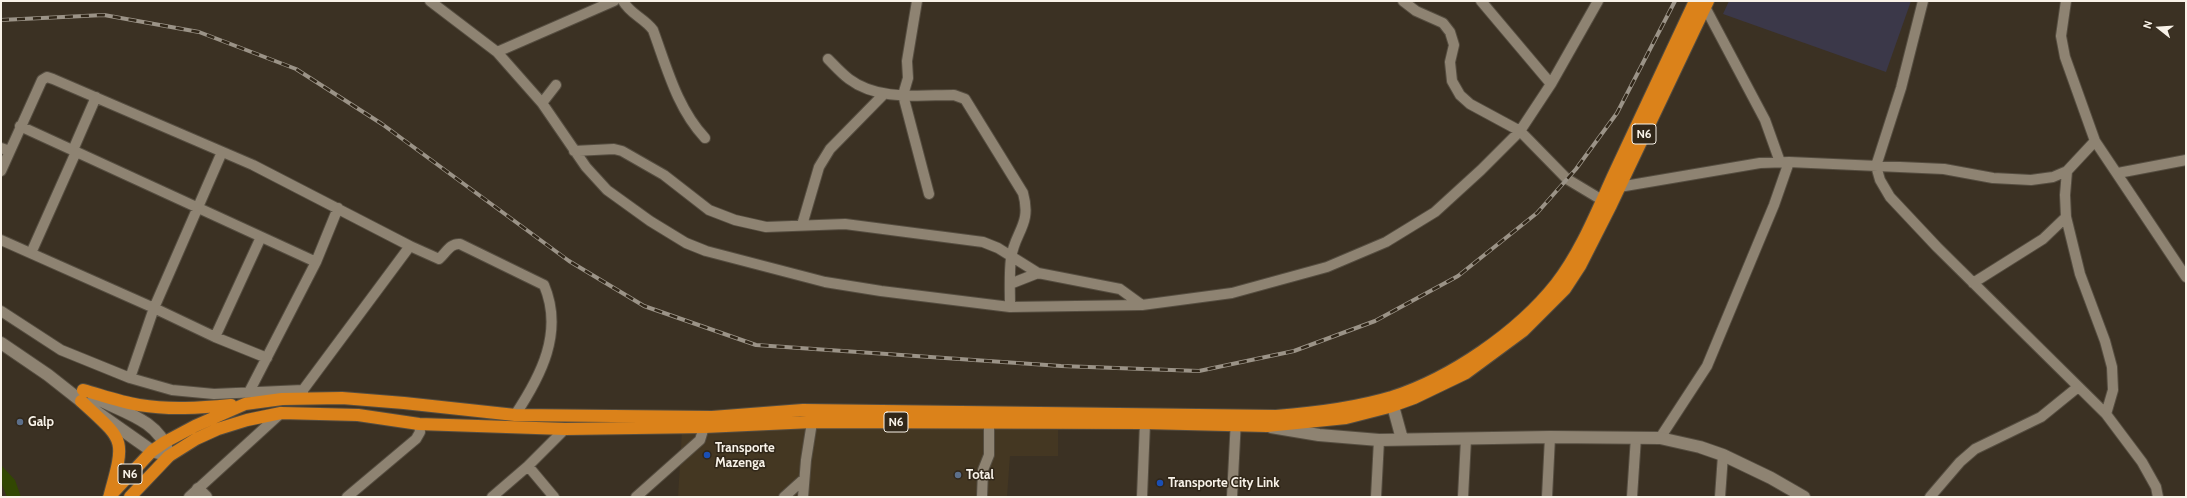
<!DOCTYPE html>
<html>
<head>
<meta charset="utf-8">
<style>
  body { margin:0 }
  #map { position:relative; width:2187px; height:498px; overflow:hidden; background:#3b3123; font-family:Cabin,sans-serif }
  canvas { display:block }
  .frame { position:absolute; inset:0; border:2px solid #f8f2e8; pointer-events:none }
  .north { position:absolute; left:2139px; top:8px; width:40px; height:40px; -webkit-text-stroke:3px #312719; paint-order:stroke; rotate:287deg; font-size:11px; font-weight:700; line-height:16px; text-align:center; color:#f8f2e8 }
  .north::after { content:''; display:block; margin:auto; width:14px; height:18px; background:#f8f2e8; clip-path:polygon(50% 0,100% 100%,50% 72%,0 100%) }
</style>
</head>
<body>
<div id="map">
<canvas width="2187" height="498"></canvas>
<div class="frame"></div>
<div class="north">N</div>
</div>
<script>
const ctx = document.querySelector('canvas').getContext('2d');
ctx.lineJoin = 'round';
function fill(path, color) { ctx.fillStyle = color; ctx.fill(path, 'evenodd'); }
function strokePath(path, color, width, dash) { ctx.strokeStyle = color; ctx.lineWidth = width; ctx.lineCap = dash ? 'butt' : 'round'; ctx.setLineDash(dash || []); ctx.stroke(path); }
function label(font, color, halo, rows, align = 'center') {
  ctx.font = font + ' Cabin,sans-serif'; ctx.lineWidth = 3; ctx.setLineDash([]); ctx.textBaseline = 'middle'; ctx.strokeStyle = halo; ctx.fillStyle = color; for (const [text, x, y, turn = 0] of rows) {
    ctx.save(); ctx.translate(x, y); ctx.rotate((+turn || 0) * Math.PI / 180); ctx.textAlign = isNaN(turn) ? turn : align; if (halo) ctx.strokeText(text, 0, 0); ctx.fillText(text, 0, 0); ctx.restore();
  }
}
fill(new Path2D(`
  M 937,425 L 1058,430 L 1058,456 L 1010,456 L 1007,497 L 678,497 L 682,430 Z`), '#443722');
fill(new Path2D(`
  M 1729,1 L 1911,1 L 1886,72 L 1723,14 Z`), '#3b3849');
fill(new Path2D(`
  M 1,465 L 15,480 L 21,497 L 7,497 L 1,482 Z`), '#324702');
const minor = new Path2D(`
  M 430,1 L 497,52 L 542,103 L 556,85
  M 623,1 C 630,14 644,18 653,30 C 667,68 677,108 705,138
  M 917,1 L 907,61 L 908,78 L 903,95 L 929,194
  M 1403,1 L 1416,11 L 1443,23 L 1450,32 L 1454,45 L 1450,62 L 1452,81 L 1460,95 L 1470,104 L 1520,131 L 1567,179 L 1602,200
  M 1481,1 L 1551,84
  M 1923,1 L 1901,88 L 1876,166 L 1880,180 L 1890,197 L 1937,247 L 2106,414 L 2142,462 L 2156,487 L 2158,497
  M 2066,1 L 2061,36 L 2065,57 L 2095,141 L 2186,277
  M 1705,7 L 1765,120 L 1780,162
  M 497,52 L 614,1
  M 828,59 C 835,66 841,73 849,79 C 878,101 919,95 954,95 L 965,99 L 1023,193 C 1032,225 1015,231 1011,258 C 1009,274 1010,291 1010,307
  M 542,103 L 586,167 L 607,190 L 650,221 L 686,243 L 706,251 L 825,282 L 881,291 L 1010,307 L 1142,305 L 1232,293 L 1327,267 L 1386,242 L 1435,212 L 1481,170 L 1520,131 L 1551,84 L 1598,1
  M 20,126 L 316,262
  M 1,148 L 10,151 L 42,80 L 47,77 L 53,79 L 253,165 L 410,246 L 303,390
  M 73,150 L 96,97
  M 574,151 L 614,149 L 622,151 L 664,175 L 709,210 L 735,220 L 766,227 L 845,224 L 983,242 L 998,248 L 1038,273 L 1120,289 L 1142,305
  M 1,171 L 10,151
  M 2067,171 L 2065,195 L 2066,217 L 2080,274 L 2105,341 L 2112,367 L 2113,390 L 2106,414
  M 2118,173 L 2186,160
  M 1619,187 L 1760,163 L 1789,162 L 1944,169 L 1993,178 L 2031,180 L 2053,177 L 2067,171 L 2095,141
  M 802,225 L 819,167 L 830,149 L 884,94
  M 1,240 L 154,308 L 215,337 L 267,358
  M 410,246 L 439,259 C 446,253 450,243 460,244 L 544,285 C 564,332 541,376 515,415
  M 31,253 L 76,152
  M 1973,283 L 2043,239 L 2066,217
  M 1010,284 L 1038,273
  M 1,311 L 61,350 L 130,378 L 172,390 L 214,394 L 303,390 L 303,397
  M 215,337 L 261,237
  M 130,378 L 154,308 L 222,152
  M 248,394 L 316,262 L 338,208
  M 1660,438 L 1707,366 L 1774,205 L 1789,162
  M 528,466 L 554,497
  M 189,497 L 281,413
  M 347,497 L 416,439 L 420,432 L 419,424
  M 492,497 L 528,466 L 565,429
  M 636,497 L 700,440 L 704,427
  M 784,497 L 804,479
  M 803,497 L 806,460 L 813,416
  M 982,497 L 983,470 L 989,455 L 989,422
  M 1142,497 L 1145,423
  M 1232,497 L 1236,419
  M 1376,497 L 1379,440
  M 1463,497 L 1466,439
  M 1547,497 L 1550,437
  M 1632,497 L 1636,437
  M 1720,497 L 1723,455
  M 1930,497 L 1960,462 L 1975,449 L 2041,417 L 2078,387`);
const tertiary = new Path2D(`
  M 1,343 L 48,375 L 81,401 L 152,451 L 169,456
  M 94,397 C 121,412 158,419 168,452
  M 1393,406 L 1402,439
  M 1271,427 L 1319,435 L 1379,440 L 1550,437 L 1660,438 L 1700,447 L 1723,455 L 1771,478 L 1804,497
  M 198,489 L 206,497`);
const trunk = new Path2D(`
  M 83,390 C 101,395 120,402 139,405 C 170,410 200,408 231,405
  M 81,401 C 124,441 126,437 110,494
  M 109,497 L 152,451 L 165,442 L 195,426 L 245,404 L 282,399 L 342,398 L 404,403 L 515,415 L 712,417 L 803,410 L 1276,416 C 1315,413 1355,408 1392,397 C 1451,378 1518,332 1556,284 C 1581,252 1597,211 1614,174 C 1641,116 1668,59 1695,1
  M 130,497 L 169,456 L 196,439 L 218,429 L 247,420 L 281,413 L 358,415 L 419,424 L 565,429 L 704,427 L 812,422 L 1145,423 L 1267,426 L 1346,418 L 1389,407 L 1414,398 L 1466,373 L 1523,331 L 1565,289 L 1580,266 L 1611,205 L 1708,1`);
strokePath(minor, '#554d40', 12);
strokePath(tertiary, '#554d40', 14);
strokePath(trunk, '#554d40', 14);
strokePath(minor, '#8e8372', 10);
strokePath(tertiary, '#8e8372', 12);
strokePath(trunk, '#db821a', 12);
const rail = new Path2D(`
  M 1,20 L 104,15 L 199,32 L 296,69 L 382,124 L 569,261 L 644,306 L 756,345 L 1061,366 L 1199,371 L 1294,351 L 1375,321 L 1458,276 L 1537,213 L 1576,169 L 1617,113 L 1675,1`);
strokePath(rail, '#9b9387', 4);
strokePath(rail, '#312719', 2.5, [8]);
for (const [x, y, r, color] of [
  [20,422,4,"#5c6f8a"],
  [707,455,4,"#1a4fb4"],
  [958,475,4,"#5c6f8a"],
  [1160,483,4,"#1a4fb4"]
]) { const dot = new Path2D(); dot.arc(x, y, r, 0, 2 * Math.PI); ctx.fillStyle = color; ctx.fill(dot); strokePath(dot, '#312719', 1.5); }
for (const [x, y, w] of [
  [1644,134,24],
  [896,422,24],
  [130,474,24]
]) { const box = new Path2D(); box.roundRect(x - w / 2, y - 10, w, 20, 3); ctx.fillStyle = '#312719'; ctx.fill(box); strokePath(box, '#f8f2e8', 1); }
label('bold 12px', '#f8f2e8', null, [
  ["N6",1644,134],
  ["N6",896,422],
  ["N6",130,474]
]);
label('bold 13px', '#f8f2e8', '#312719', [
  ["Galp",28,422],
  ["Transporte",715,448],
  ["Mazenga",715,463],
  ["Total",966,475],
  ["Transporte City Link",1168,483]
], 'left');
</script>
</body>
</html>
